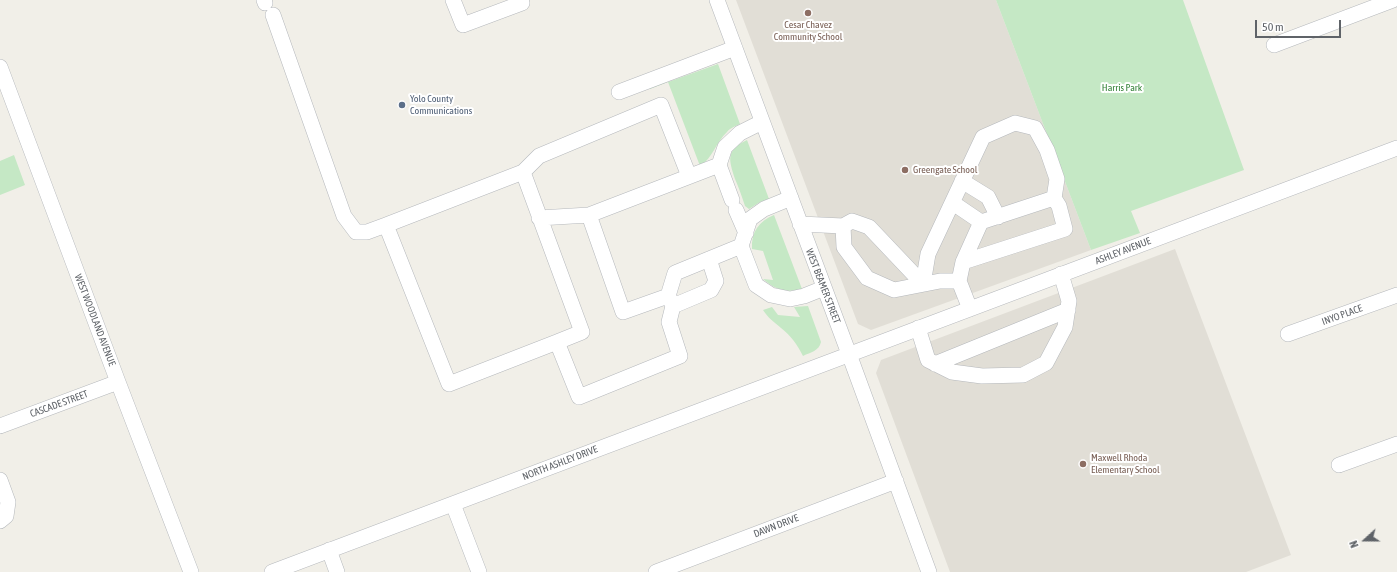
<!DOCTYPE html>
<html>
<head>
<meta charset="utf-8">
<style>
  body { margin:0 }
  #map { position:relative; width:1397px; height:572px; overflow:hidden; background:#f1efe8; font-family:"Asap Condensed",sans-serif }
  canvas { display:block }
  .north { position:absolute; left:1345px; top:520px; width:40px; height:40px; -webkit-text-stroke:3px #fff; paint-order:stroke; rotate:249deg; font-size:11px; font-weight:700; line-height:16px; text-align:center; color:#5f6368 }
  .north::after { content:''; display:block; margin:auto; width:14px; height:18px; background:#5f6368; clip-path:polygon(50% 0,100% 100%,50% 72%,0 100%) }
  .scale { position:absolute; left:1255px; top:20px; width:86px; height:18px; box-sizing:border-box; border:2px solid #5f6368; border-top:0; padding-left:5px; font-size:12px; line-height:14px; white-space:nowrap; color:#5f6368; -webkit-text-stroke:3px #fff; paint-order:stroke }
</style>
</head>
<body>
<div id="map">
<canvas width="1397" height="572"></canvas>
<div class="north">N</div>
<div class="scale">50 m</div>
</div>
<script>
const ctx = document.querySelector('canvas').getContext('2d');
ctx.lineJoin = 'round';
function fill(path, color) { ctx.fillStyle = color; ctx.fill(path, 'evenodd'); }
function strokePath(path, color, width, dash) { ctx.strokeStyle = color; ctx.lineWidth = width; ctx.lineCap = dash ? 'butt' : 'round'; ctx.setLineDash(dash || []); ctx.stroke(path); }
function label(font, color, halo, rows, align = 'center') {
  ctx.font = font + ' "Asap Condensed",sans-serif'; ctx.lineWidth = 4; ctx.setLineDash([]); ctx.textBaseline = 'middle'; ctx.strokeStyle = halo; ctx.fillStyle = color; for (const [text, x, y, turn = 0] of rows) {
    ctx.save(); ctx.translate(x, y); ctx.rotate((+turn || 0) * Math.PI / 180); ctx.textAlign = isNaN(turn) ? turn : align; if (halo) ctx.strokeText(text, 0, 0); ctx.fillText(text, 0, 0); ctx.restore();
  }
}
fill(new Path2D(`
  M 736,0 L 996,0 L 1091,250 L 871,330 L 858,324 Z
  M 1175,249 L 1291,555 L 1246,572 L 950,572 L 876,373 L 881,360 Z`), '#e1ded6');
fill(new Path2D(`
  M 996,0 L 1183,0 L 1244,170 L 1131,211 L 1140,233 L 1091,250 Z
  M 718,64 L 740,124 C 736,126 730,128 727,132 C 716,142 713,158 700,166 L 668,82 L 650,89 L 649,86 L 668,80 L 668,82 Z
  M 747,140 L 769,199 L 760,202 L 749,209 L 745,206 C 742,197 739,188 735,179 C 729,160 725,150 747,140 Z
  M 14,155 L 25,185 L 0,195 L 0,161 Z
  M 774,215 L 802,289 C 785,293 776,290 763,279 L 773,280 L 763,251 L 752,249 C 751,232 759,221 774,215 Z
  M 808,306 L 821,342 C 819,351 811,352 803,356 C 797,344 791,336 781,328 C 774,322 768,318 763,310 L 772,307 L 778,315 L 800,317 L 794,307 Z`), '#c5e8c5');
const minor = new Path2D(`
  M 264,0 L 265,3
  M 453,0 L 463,25 L 522,3 L 521,0
  M 717,0 L 849,354 L 929,572
  M 273,15 L 344,216 L 356,232 L 367,232 L 386,225
  M 1274,45 L 1393,0
  M 0,67 L 118,382 L 191,572
  M 619,92 L 735,48
  M 719,165 L 732,200
  M 523,172 L 539,156 L 661,105 L 689,176
  M 962,181 L 988,197 L 998,217
  M 953,203 L 981,222
  M 736,210 L 746,233
  M 589,215 L 623,312 L 668,296 L 675,273 L 741,246 L 750,219 L 764,209 L 791,198
  M 539,218 L 589,215 L 719,165 L 725,147 L 740,133 L 762,122
  M 800,224 L 843,226 L 852,221 L 869,227 L 923,284 L 928,254 L 983,137 L 1015,123 L 1035,128 L 1047,150 L 1057,179 L 1054,198 L 1059,206 L 1065,229 L 963,262 L 959,281 L 940,281 L 894,290 L 867,278 L 844,247 L 843,226
  M 741,246 L 756,285 L 771,295 L 790,299 L 804,296 L 824,288
  M 963,262 L 981,222 L 1054,198
  M 959,281 L 970,309
  M 669,297 L 673,306 L 711,290 L 716,281 L 709,259
  M 918,328 L 928,360 L 952,372 L 982,376 L 1023,375 L 1046,363 L 1065,327 L 1069,301 L 1061,274
  M 1288,334 L 1397,295
  M 557,342 L 582,332 L 523,172 L 386,225 L 449,384 L 557,342 L 579,397 L 680,356 L 669,322 L 673,306
  M 935,364 L 1068,310
  M 0,426 L 118,382
  M 1339,465 L 1397,444
  M 0,480 L 8,502 L 6,516 L 0,521
  M 453,504 L 479,572
  M 329,550 L 337,572
  M 272,572 L 1397,148
  M 656,572 L 896,481`);
strokePath(minor, '#b5b8bc', 16);
strokePath(minor, '#fff', 15);
for (const [x, y, r, color] of [
  [808,13,4,"#8d6e63"],
  [402,105,4,"#5c6f8a"],
  [905,170,4,"#8d6e63"],
  [1083,464,4,"#8d6e63"]
]) { const dot = new Path2D(); dot.arc(x, y, r, 0, 2 * Math.PI); ctx.fillStyle = color; ctx.fill(dot); strokePath(dot, '#fff', 1.5); }
label('10px', '#785e54', '#fff', [
  ["Cesar Chavez",808,25,"center"],
  ["Community School",808,37,"center"],
  ["Greengate School",913,170],
  ["Maxwell Rhoda",1091,458],
  ["Elementary School",1091,470]
], 'left');
label('10px', '#348238', '#fff', [
  ["Harris Park",1122,88]
]);
label('10px', '#4e5e75', '#fff', [
  ["Yolo County",410,99],
  ["Communications",410,111]
], 'left');
label('10px', '#5f6368', '#fff', [
  ["ASHLEY AVENUE",1123,251,-21],
  ["WEST BEAMER STREET",823,286,69],
  ["INYO PLACE",1342,315,-20],
  ["WEST WOODLAND AVENUE",95,320,69],
  ["CASCADE STREET",59,404,-20],
  ["NORTH ASHLEY DRIVE",560,463,-21],
  ["DAWN DRIVE",776,526,-21]
]);
</script>
</body>
</html>
